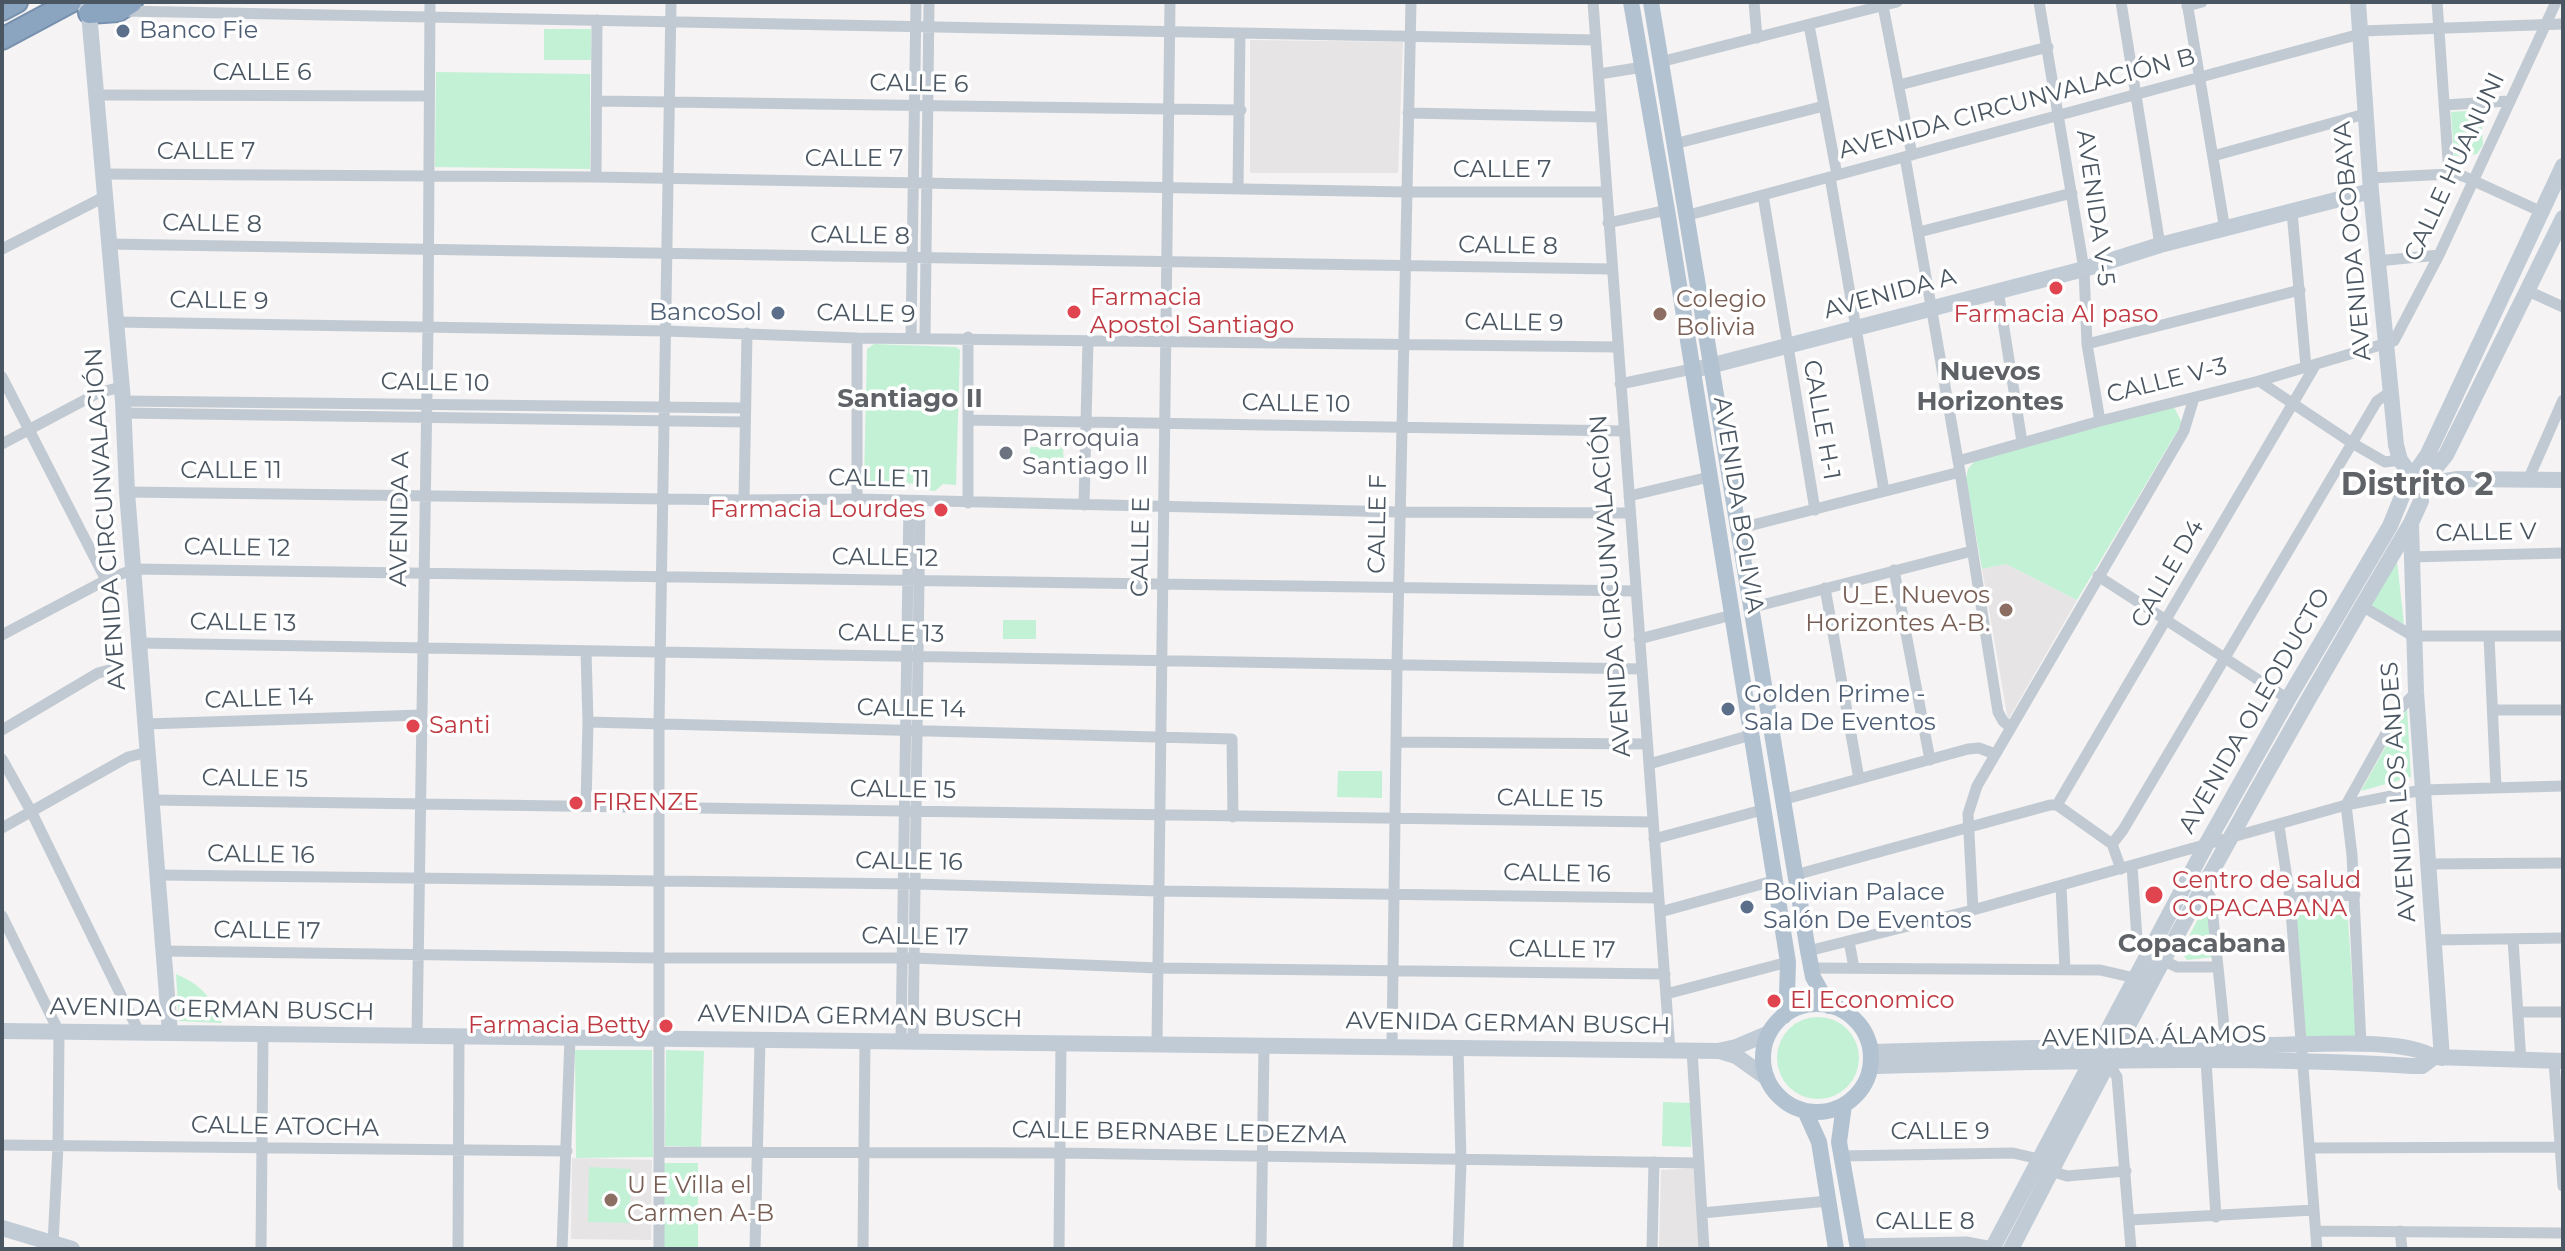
<!DOCTYPE html>
<html>
<head>
<meta charset="utf-8">
<style>
  body { margin:0 }
  #map { position:relative; width:2565px; height:1251px; overflow:hidden; background:#f5f3f3; font-family:Montserrat,sans-serif }
  canvas { display:block }
  .frame { position:absolute; inset:0; border:4px solid #4a5661; pointer-events:none }
</style>
</head>
<body>
<div id="map">
<canvas width="2565" height="1251"></canvas>
<div class="frame"></div>
</div>
<script>
const ctx = document.querySelector('canvas').getContext('2d');
ctx.lineJoin = 'round';
function fill(path, color) { ctx.fillStyle = color; ctx.fill(path, 'evenodd'); }
function strokePath(path, color, width, dash) { ctx.strokeStyle = color; ctx.lineWidth = width; ctx.lineCap = dash ? 'butt' : 'round'; ctx.setLineDash(dash || []); ctx.stroke(path); }
function label(font, color, halo, rows, align = 'center') {
  ctx.font = font + ' Montserrat,sans-serif'; ctx.lineWidth = 7; ctx.setLineDash([]); ctx.textBaseline = 'middle'; ctx.strokeStyle = halo; ctx.fillStyle = color; for (const [text, x, y, turn = 0] of rows) {
    ctx.save(); ctx.translate(x, y); ctx.rotate((+turn || 0) * Math.PI / 180); ctx.textAlign = isNaN(turn) ? turn : align; if (halo) ctx.strokeText(text, 0, 0); ctx.fillText(text, 0, 0); ctx.restore();
  }
}
fill(new Path2D(`
  M 1250,40 L 1403,42 L 1398,173 L 1250,173 Z
  M 2006,564 L 2077,600 L 2008,720 L 1982,569 Z
  M 572,1158 L 652,1160 L 651,1240 L 571,1239 Z
  M 1695,1168 L 1699,1249 L 1659,1249 L 1661,1170 Z`), '#e6e4e5');
fill(new Path2D(`
  M 544,29 L 591,29 L 591,60 L 544,60 Z
  M 436,72 L 590,74 L 590,169 L 435,167 Z
  M 2481,110 L 2483,145 L 2477,154 L 2454,156 L 2451,112 Z
  M 874,344 L 956,347 L 960,350 L 956,485 L 943,484 L 935,491 L 927,490 L 923,483 L 900,484 L 892,490 L 886,488 L 883,482 L 864,481 L 867,349 Z
  M 2174,407 L 2182,423 L 2077,600 L 2006,564 L 1982,569 L 1966,479 L 1968,469 L 1978,457 Z
  M 1030,447 L 1063,447 L 1064,467 L 1030,468 Z
  M 2397,561 L 2404,624 L 2370,605 Z
  M 1003,620 L 1036,620 L 1036,639 L 1003,639 Z
  M 2407,708 L 2411,777 L 2361,791 Z
  M 1338,771 L 1382,771 L 1382,798 L 1337,797 Z
  M 2347,905 L 2356,1036 L 2306,1039 L 2294,908 Z
  M 2203,909 L 2207,909 L 2214,957 L 2187,960 L 2181,952 Z
  M 176,974 C 200,984 213,998 222,1023 L 179,1021 Z
  M1777 1058a41 41 0 1 1 82 0a41 41 0 1 1-82 0Z
  M 575,1050 L 652,1050 L 653,1157 L 576,1158 Z
  M 666,1050 L 704,1051 L 701,1147 L 665,1146 Z
  M 1663,1102 L 1692,1103 L 1691,1147 L 1662,1146 Z
  M 662,1163 L 698,1163 L 698,1249 L 662,1249 Z
  M 589,1167 L 631,1169 L 630,1223 L 588,1222 Z`), '#c3f1d5');
const highway = new Path2D(`
  M 2,10 L 17,2
  M 89,13 L 118,11 L 132,2
  M 2,39 L 71,2`);
strokePath(highway, '#7690ad', 24);
strokePath(new Path2D(`
  M 1593,2 L 1670,1050
  M 1754,2 L 1757,38
  M 2039,2 L 2084,269 L 2087,344 L 2100,421
  M 2121,2 L 2160,245
  M 2187,2 L 2225,230
  M 2437,2 L 2449,174
  M 1883,6 L 1912,155
  M 2187,6 L 2202,2
  M 123,11 L 1596,40
  M 1809,25 L 1837,175
  M 2360,31 L 2563,24
  M 1660,62 L 1897,2
  M 1599,74 L 1643,67
  M 1899,85 L 2048,47
  M 96,95 L 428,96
  M 598,101 L 1241,110
  M 2444,105 L 2509,101
  M 1408,113 L 1600,117
  M 1674,144 L 1824,106
  M 2213,156 L 2365,114
  M 1905,157 L 1960,472 L 1998,712 L 2003,721 L 2010,727
  M 102,174 L 596,177 L 1406,192 L 1606,192
  M 596,177 L 597,20
  M 1830,177 L 1884,491
  M 2370,178 L 2449,174 L 2463,176 L 2542,212
  M 1238,187 L 1240,33
  M 1763,195 L 1815,510
  M 2292,212 L 2306,367
  M 1685,216 L 2360,34
  M 1608,223 L 1667,210
  M 1919,232 L 2072,193
  M 108,244 L 1611,269
  M 2,249 L 104,197
  M 2377,261 L 2439,255
  M 1998,290 L 2022,442
  M 2528,291 L 2563,307
  M 115,322 L 666,331 L 857,338 L 1617,347
  M 911,337 L 916,2
  M 925,337 L 929,2
  M 968,337 L 968,503
  M 2087,344 L 2300,290
  M 2,377 L 106,580
  M 2259,381 L 2352,443 L 2385,462 L 2400,460
  M 1620,384 L 1692,369
  M 123,401 L 745,408
  M 123,413 L 745,422
  M 968,420 L 1624,431
  M 2,444 L 98,393 L 121,387
  M 1958,461 L 2100,421 L 2259,381 L 2394,341 L 2439,255 L 2556,2
  M 2528,480 L 2563,400
  M 127,492 L 744,500 L 857,499 L 1400,512 L 1630,513
  M 1629,496 L 1709,477
  M 857,499 L 857,338
  M 744,500 L 747,333
  M 1084,505 L 1088,340
  M 1737,529 L 1960,472
  M 2410,557 L 2563,553
  M 1894,570 L 1930,760
  M 2098,576 L 2288,699
  M 1825,588 L 1859,779
  M 2362,606 L 2413,636 L 2563,636
  M 1750,608 L 1972,551
  M 2,635 L 106,580 L 134,569 L 1636,591
  M 2489,637 L 2496,787
  M 1639,639 L 1732,615
  M 139,643 L 1642,669
  M 2494,710 L 2563,710
  M 588,722 L 1232,739 L 1233,817
  M 146,724 L 422,715
  M 2,730 L 98,673 L 117,668
  M 1396,742 L 1647,744
  M 2,759 L 32,813 L 139,1032
  M 1649,764 L 1751,735
  M 151,800 L 1653,822
  M 1782,800 L 1968,749 L 1979,748 L 1995,754
  M 586,805 L 588,722 L 586,651
  M 2057,805 L 2316,364
  M 2279,826 L 2290,898 L 2317,1249
  M 2,828 L 128,757 L 148,752
  M 1654,839 L 1762,810
  M 2112,844 L 2123,830 L 2377,401 L 2392,391
  M 2428,864 L 2563,863
  M 2132,866 L 2137,939 L 2148,953
  M 158,875 L 915,884 L 1159,891 L 1659,898
  M 1795,875 L 2050,805 L 2057,805 L 2112,844 L 2121,869
  M 2203,885 L 2211,898 L 2226,1046
  M 2061,886 L 2065,970
  M 2290,898 L 2355,895
  M 1973,910 L 1968,814 L 1977,786 L 2184,431 L 2194,398
  M 1660,912 L 1773,881
  M 2,916 L 59,1032 L 58,1146 L 53,1243
  M 2513,939 L 2521,1061
  M 2434,940 L 2563,938
  M 1849,941 L 1854,968
  M 164,951 L 658,958 L 914,958 L 1158,968 L 1665,974
  M 1808,951 L 1973,910 L 2346,805 L 2422,790 L 2563,786
  M 2162,960 L 2177,967 L 2216,967
  M 1812,968 L 2100,970 L 2135,978
  M 1666,994 L 1788,962
  M 2518,1012 L 2563,1012
  M 417,1036 L 428,326 L 430,2
  M 901,1041 L 909,501
  M 913,1042 L 920,502
  M 1157,1044 L 1170,2
  M 2361,1045 L 2352,855 L 2346,805 L 2399,710 L 2416,692
  M 1392,1047 L 1397,665 L 1411,2
  M 1458,1048 L 1461,1161 L 1458,1249
  M 1692,1050 L 1704,1249
  M 2107,1061 L 2117,1077 L 2131,1249
  M 2206,1061 L 2216,1217
  M 2554,1061 L 2563,1186
  M 2,1145 L 567,1151
  M 2310,1148 L 2563,1147
  M 659,1152 L 1061,1153 L 1699,1163
  M 1841,1156 L 2013,1153 L 2039,1159
  M 2051,1171 L 2067,1176 L 2126,1171
  M 1702,1213 L 1828,1201
  M 2129,1220 L 2314,1210
  M 2316,1231 L 2563,1233
  M 2400,1231 L 2402,1249
  M 1857,1244 L 1966,1242 L 1993,1247
  M 261,1249 L 263,1034
  M 458,1249 L 459,1037
  M 562,1249 L 570,1038
  M 659,1249 L 659,724 L 671,2
  M 755,1249 L 760,1040
  M 863,1249 L 865,1041
  M 1059,1249 L 1061,1043
  M 1261,1249 L 1264,1046
  M 1652,1249 L 1654,1162`), '#c1cad2', 11);
strokePath(new Path2D(`
  M 83,2 L 89,13 L 123,401 L 127,492 L 170,1033
  M 2358,2 L 2371,191 L 2396,445 L 2400,460 L 2409,472
  M 1698,369 L 2084,269 L 2160,245 L 2371,191
  M 2417,470 L 2428,454 L 2563,166
  M 2429,476 L 2446,455 L 2563,218
  M 2432,483 L 2458,479 L 2563,480
  M 2411,524 L 2416,692 L 2442,1058
  M 2,1031 L 1718,1051 L 1736,1047 L 1769,1033
  M 1720,1051 L 1736,1056 L 1767,1078
  M 1871,1052 C 2005,1048 2138,1046 2272,1045 C 2312,1045 2402,1037 2434,1057 L 2563,1061
  M 1871,1066 C 2051,1062 2232,1055 2412,1066 L 2422,1066 L 2434,1057
  M 2,1228 L 72,1249
  M 1992,1249 L 2206,845 L 2288,699 L 2390,526 L 2403,494
  M 2011,1249 C 2137,1003 2270,761 2411,523 L 2421,501`), '#c1cbd6', 16);
strokePath(new Path2D(`
  M 1631,2 L 1667,210 L 1788,962 L 1787,995 L 1784,1016
  M 1651,2 L 1808,951 L 1813,977 L 1829,1006
  M1763 1058a54 54 0 1 1 108 0a54 54 0 1 1-108 0Z
  M 1844,1105 L 1839,1142 L 1858,1249
  M 1805,1111 L 1819,1142 L 1836,1249`), '#b3c2d1', 16);
strokePath(highway, '#8ba5c1', 20);
for (const [x, y, r, color] of [
  [123,31,8,"#5c6f8a"],
  [2056,288,8,"#e0444e"],
  [1074,312,8,"#e0444e"],
  [778,313,8,"#5c6f8a"],
  [1660,314,8,"#8d6e63"],
  [1006,453,8,"#6b7280"],
  [941,510,8,"#e0444e"],
  [2006,610,8,"#8d6e63"],
  [1728,709,8,"#5c6f8a"],
  [413,726,8,"#e0444e"],
  [576,803,8,"#e0444e"],
  [2154,895,10,"#e0444e"],
  [1747,907,8,"#5c6f8a"],
  [1774,1001,8,"#e0444e"],
  [666,1026,8,"#e0444e"],
  [611,1200,8,"#8d6e63"]
]) { const dot = new Path2D(); dot.arc(x, y, r, 0, 2 * Math.PI); ctx.fillStyle = color; ctx.fill(dot); strokePath(dot, '#fff', 3); }
label('24px', '#4e5e75', '#fff', [
  ["Banco Fie",139,31],
  ["BancoSol",762,313,"right"],
  ["Golden Prime -",1744,695],
  ["Sala De Eventos",1744,723],
  ["Bolivian Palace",1763,893],
  ["Salón De Eventos",1763,921]
], 'left');
label('24px', '#4a5661', '#fff', [
  ["CALLE 6",262,73],
  ["CALLE 6",919,84,1],
  ["AVENIDA CIRCUNVALACIÓN B",2017,104,-15],
  ["CALLE 7",206,152],
  ["CALLE 7",854,159],
  ["CALLE HUANUNI",2455,167,-65],
  ["CALLE 7",1502,170],
  ["AVENIDA V-5",2095,208,82],
  ["CALLE 8",212,224,1],
  ["CALLE 8",860,236,1],
  ["AVENIDA OCOBAYA",2353,241,-95],
  ["CALLE 8",1508,246,1],
  ["AVENIDA A",1890,294,-15],
  ["CALLE 9",219,301,1],
  ["CALLE 9",866,314,1],
  ["CALLE 9",1514,323,1],
  ["CALLE V-3",2167,381,-14],
  ["CALLE 10",435,383,1],
  ["CALLE 10",1296,404,1],
  ["CALLE H-1",1821,420,80],
  ["CALLE 11",231,471],
  ["CALLE 11",879,479,1],
  ["AVENIDA BOLIVIA",1738,505,81],
  ["AVENIDA CIRCUNVALACIÓN",106,519,-94],
  ["AVENIDA A",400,519,-89],
  ["CALLE F",1378,524,-89],
  ["CALLE V",2486,533,-1],
  ["CALLE E",1141,547,-89],
  ["CALLE 12",237,548,1],
  ["CALLE 12",885,558,1],
  ["CALLE D4",2168,574,-60],
  ["AVENIDA CIRCUNVALACIÓN",1611,586,-94],
  ["CALLE 13",243,623,1],
  ["CALLE 13",891,634,1],
  ["CALLE 14",259,699,-2],
  ["CALLE 14",911,709,1],
  ["AVENIDA OLEODUCTO",2255,711,-60],
  ["CALLE 15",255,779,1],
  ["CALLE 15",903,790,1],
  ["AVENIDA LOS ANDES",2399,792,-94],
  ["CALLE 15",1550,799,1],
  ["CALLE 16",261,855,1],
  ["CALLE 16",909,862,1],
  ["CALLE 16",1557,874,1],
  ["CALLE 17",267,931,1],
  ["CALLE 17",915,937,1],
  ["CALLE 17",1562,950,1],
  ["AVENIDA GERMAN BUSCH",212,1010,1],
  ["AVENIDA GERMAN BUSCH",860,1017,1],
  ["AVENIDA GERMAN BUSCH",1508,1024,1],
  ["AVENIDA ÁLAMOS",2154,1037,-1],
  ["CALLE ATOCHA",285,1127,1],
  ["CALLE 9",1940,1132],
  ["CALLE BERNABE LEDEZMA",1179,1133,1],
  ["CALLE 8",1925,1222]
]);
label('24px', '#be3a42', '#fff', [
  ["Farmacia",1090,298],
  ["Apostol Santiago",1090,326],
  ["Farmacia Al paso",2056,315,"center"],
  ["Farmacia Lourdes",925,510,"right"],
  ["Santi",429,726],
  ["FIRENZE",592,803],
  ["Centro de salud",2172,881],
  ["COPACABANA",2172,909],
  ["El Economico",1790,1001],
  ["Farmacia Betty",650,1026,"right"]
], 'left');
label('24px', '#785e54', '#fff', [
  ["Colegio",1676,300],
  ["Bolivia",1676,328],
  ["U_E. Nuevos",1990,596,"right"],
  ["Horizontes A-B.",1990,624,"right"],
  ["U E Villa el",627,1186],
  ["Carmen A-B",627,1214]
], 'left');
label('24px', '#5b616d', '#fff', [
  ["Parroquia",1022,439],
  ["Santiago ll",1022,467]
], 'left');
label('bold 26px', '#5f6368', '#fff', [
  ["Nuevos",1990,372],
  ["Horizontes",1990,402],
  ["Santiago II",910,399],
  ["Copacabana",2202,944]
]);
label('bold 32px', '#5f6368', '#fff', [
  ["Distrito 2",2417,486]
]);
</script>
</body>
</html>
